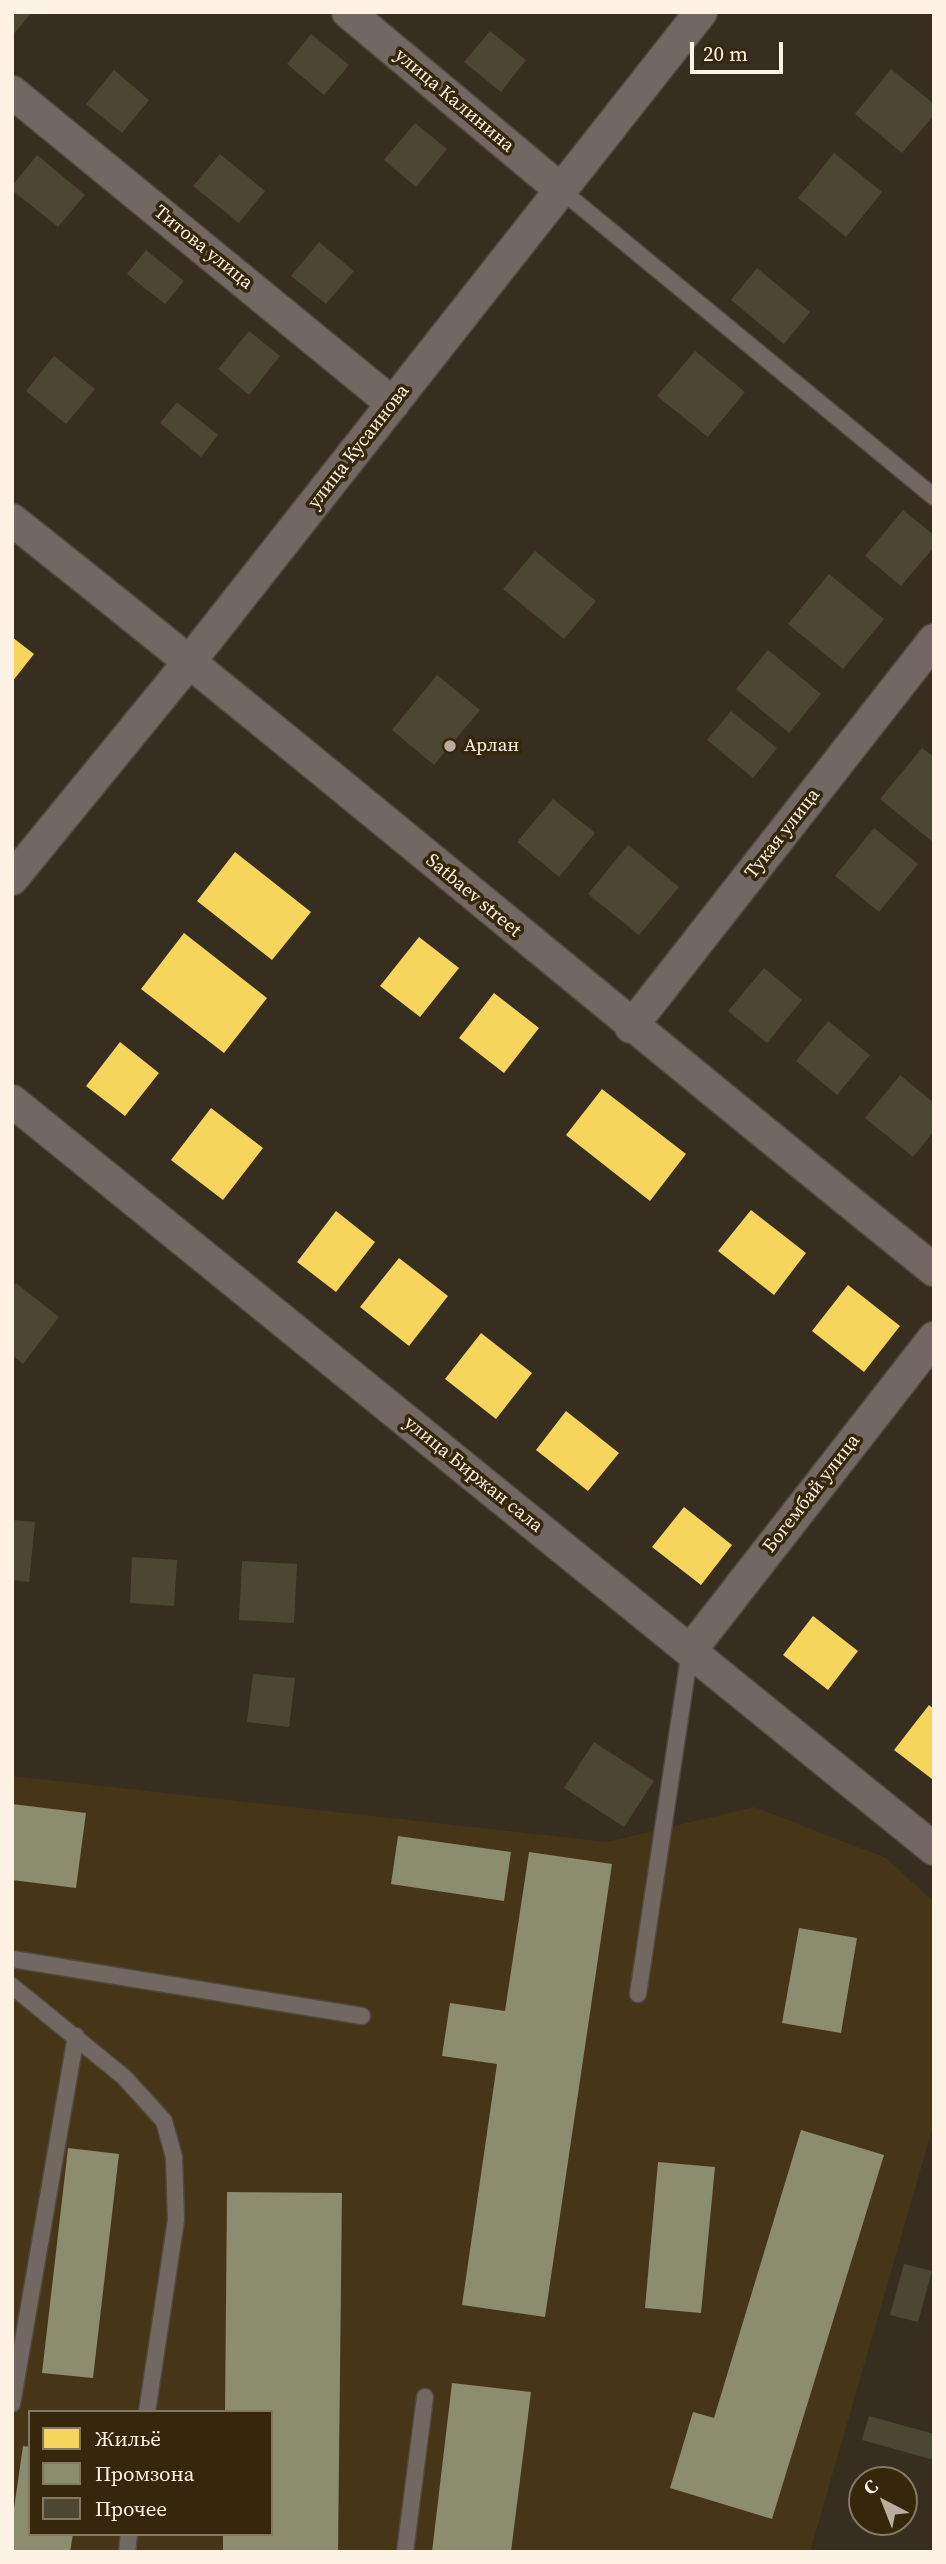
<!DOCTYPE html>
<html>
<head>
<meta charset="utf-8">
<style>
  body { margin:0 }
  #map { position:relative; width:946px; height:2564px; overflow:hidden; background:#372e20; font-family:"Source Serif 4",serif }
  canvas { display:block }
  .frame { position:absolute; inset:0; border:14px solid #fdf2e3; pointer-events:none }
  .legend { position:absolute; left:28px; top:2410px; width:245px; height:126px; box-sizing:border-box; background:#35260c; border:2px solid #857862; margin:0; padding:9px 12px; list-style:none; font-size:21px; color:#fdf2e3 }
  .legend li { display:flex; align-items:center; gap:14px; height:35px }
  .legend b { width:35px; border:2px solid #857862 }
  .north { position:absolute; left:848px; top:2466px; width:70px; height:70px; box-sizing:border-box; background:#35260c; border:2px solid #857862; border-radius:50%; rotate:318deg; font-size:19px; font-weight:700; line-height:28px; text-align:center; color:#fdf2e3 }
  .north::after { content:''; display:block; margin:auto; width:24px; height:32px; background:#b8ad9f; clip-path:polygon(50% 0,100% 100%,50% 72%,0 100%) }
  .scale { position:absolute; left:690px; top:42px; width:93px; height:32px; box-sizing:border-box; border:4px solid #fdf2e3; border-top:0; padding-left:9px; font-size:21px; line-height:24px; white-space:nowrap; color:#fdf2e3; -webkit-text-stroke:5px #35260c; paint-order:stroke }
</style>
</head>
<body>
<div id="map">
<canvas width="946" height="2564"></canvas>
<div class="frame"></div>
<ul class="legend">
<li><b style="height:19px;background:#f6d55c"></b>Жильё</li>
<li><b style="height:19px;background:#8c8c6e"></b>Промзона</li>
<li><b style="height:19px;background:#4c4733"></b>Прочее</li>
</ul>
<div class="north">С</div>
<div class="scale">20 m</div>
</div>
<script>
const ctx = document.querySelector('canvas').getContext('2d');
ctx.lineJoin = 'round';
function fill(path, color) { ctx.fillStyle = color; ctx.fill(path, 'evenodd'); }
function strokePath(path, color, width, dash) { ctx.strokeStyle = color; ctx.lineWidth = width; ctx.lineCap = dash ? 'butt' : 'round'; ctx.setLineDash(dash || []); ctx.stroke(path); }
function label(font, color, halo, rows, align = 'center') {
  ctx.font = font + ' "Source Serif 4",serif'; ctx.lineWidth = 7; ctx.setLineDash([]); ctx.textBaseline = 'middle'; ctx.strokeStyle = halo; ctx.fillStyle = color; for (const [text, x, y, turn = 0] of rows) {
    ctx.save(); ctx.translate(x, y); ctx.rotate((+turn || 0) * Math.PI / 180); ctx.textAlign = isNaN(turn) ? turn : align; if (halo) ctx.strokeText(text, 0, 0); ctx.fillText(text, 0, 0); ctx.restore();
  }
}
fill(new Path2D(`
  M 12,1776 L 607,1842 L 754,1807 L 886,1858 L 934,1902 L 934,2123 L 810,2552 L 12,2552 ZM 30,2412 L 271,2412 L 271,2534 L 30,2534 Z`), '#473517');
fill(new Path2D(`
  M 12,637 L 34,654 L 12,682 Z
  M 235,852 L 311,912 L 272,960 L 197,901 Z
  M 184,933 L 267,998 L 224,1053 L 141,989 Z
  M 419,937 L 459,968 L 420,1017 L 380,986 Z
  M 494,993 L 539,1028 L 504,1073 L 459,1038 Z
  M 120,1042 L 159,1073 L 125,1116 L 86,1086 Z
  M 602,1089 L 686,1154 L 650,1201 L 566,1135 Z
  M 211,1108 L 263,1148 L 223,1200 L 171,1160 Z
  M 751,1210 L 806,1253 L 774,1295 L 718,1251 Z
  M 336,1211 L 375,1242 L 336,1292 L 297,1262 Z
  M 399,1258 L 448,1296 L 409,1346 L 360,1307 Z
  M 848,1285 L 900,1326 L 864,1372 L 812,1331 Z
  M 481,1333 L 532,1373 L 496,1419 L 445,1379 Z
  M 566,1411 L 619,1453 L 588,1491 L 536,1450 Z
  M 684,1507 L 732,1545 L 701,1585 L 652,1547 Z
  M 813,1616 L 858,1651 L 828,1690 L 783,1655 Z
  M 929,1705 L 934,1709 L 932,1779 L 894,1750 Z`), '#f6d55c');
fill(new Path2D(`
  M 12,1804 L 86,1813 L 76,1888 L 12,1880 Z
  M 398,1836 L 511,1852 L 504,1901 L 391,1884 Z
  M 529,1852 L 612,1864 L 545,2317 L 462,2305 L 497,2064 L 442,2056 L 450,2003 L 505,2011 Z
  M 799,1928 L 857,1938 L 841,2033 L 782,2023 Z
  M 801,2130 L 884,2155 L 772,2519 L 670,2488 L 693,2412 L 714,2418 Z
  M 68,2148 L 119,2154 L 93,2378 L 42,2373 Z
  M 658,2162 L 715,2167 L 701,2313 L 645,2308 Z
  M 227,2192 L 342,2193 L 338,2552 L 223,2552 L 223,2534 L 271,2534 L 271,2412 L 225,2412 Z
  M 452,2383 L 531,2392 L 511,2552 L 432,2552 Z
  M 23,2446 L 30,2447 L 30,2534 L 73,2534 L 70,2552 L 12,2552 L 12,2522 Z`), '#8c8c6e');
fill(new Path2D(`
  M 12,12 L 32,12 L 12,36 Z
  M 490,31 L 526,60 L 501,92 L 464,62 Z
  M 311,34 L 349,65 L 324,95 L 287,64 Z
  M 891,69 L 934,104 L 934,115 L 902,153 L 855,114 Z
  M 114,70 L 149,100 L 122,133 L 86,104 Z
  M 415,123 L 447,149 L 416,187 L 384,160 Z
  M 834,153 L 882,192 L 846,237 L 798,198 Z
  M 220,154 L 265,191 L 239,223 L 193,186 Z
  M 37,155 L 85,195 L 58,227 L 12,190 L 12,186 Z
  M 319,242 L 354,271 L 326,304 L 291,276 Z
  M 146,250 L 184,281 L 165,304 L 127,274 Z
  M 757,268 L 810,312 L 784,344 L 731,300 Z
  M 249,331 L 280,356 L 249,395 L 218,369 Z
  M 695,351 L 745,392 L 708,437 L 657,396 Z
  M 54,356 L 95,389 L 66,424 L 26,391 Z
  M 177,402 L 218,435 L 201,457 L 160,423 Z
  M 903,510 L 934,535 L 934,547 L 901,586 L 865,556 Z
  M 535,551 L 596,601 L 564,639 L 503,589 Z
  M 829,574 L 884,619 L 843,669 L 788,624 Z
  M 768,650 L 821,694 L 789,733 L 736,689 Z
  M 437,675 L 480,710 L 434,765 L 392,730 Z
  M 731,711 L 777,748 L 753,778 L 707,740 Z
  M 922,748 L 934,757 L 934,843 L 880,799 Z
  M 553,799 L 595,833 L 559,877 L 517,842 Z
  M 874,828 L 918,864 L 879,912 L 835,876 Z
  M 628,845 L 679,887 L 639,935 L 588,894 Z
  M 764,968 L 802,1000 L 767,1043 L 728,1011 Z
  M 828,1021 L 870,1055 L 837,1095 L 796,1061 Z
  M 900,1075 L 934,1103 L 934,1131 L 913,1157 L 865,1118 Z
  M 16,1283 L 59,1317 L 23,1364 L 12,1355 L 12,1288 Z
  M 12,1520 L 35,1522 L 29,1582 L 12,1580 Z
  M 132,1557 L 177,1560 L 174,1606 L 130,1603 Z
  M 242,1561 L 297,1564 L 294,1623 L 239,1620 Z
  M 253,1674 L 295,1678 L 289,1727 L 247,1722 Z
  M 594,1742 L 654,1781 L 624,1827 L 564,1788 Z
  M 904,2264 L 932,2271 L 918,2322 L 890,2315 Z
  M 869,2416 L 934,2434 L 934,2460 L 862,2440 Z`), '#4c4733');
const lane = new Path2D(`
  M 561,190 L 934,497
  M 12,1959 L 362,2016
  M 12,1986 L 124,2077 L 164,2121 L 174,2157 L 176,2220 L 147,2412
  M 638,1994 L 690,1651
  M 12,2404 L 76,2036
  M 127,2552 L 129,2534
  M 405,2552 L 425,2397`);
const street = new Path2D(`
  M 348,12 L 561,190
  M 12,92 L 393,404
  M 12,520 C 323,766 625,1022 934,1270
  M 12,879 L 190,661 L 701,12
  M 631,1027 L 934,640
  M 12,1101 L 934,1849
  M 690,1651 L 934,1338`);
strokePath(lane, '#51493d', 19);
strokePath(street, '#51493d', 35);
strokePath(lane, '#726761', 16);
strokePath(street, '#726761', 32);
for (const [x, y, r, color] of [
  [450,746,7,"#b8ad9f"]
]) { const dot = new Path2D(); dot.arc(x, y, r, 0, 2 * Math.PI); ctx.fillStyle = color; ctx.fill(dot); strokePath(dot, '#35260c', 2.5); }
label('19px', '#fdf2e3', '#35260c', [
  ["улица Калинина",454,101,40],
  ["Титова улица",203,248,39],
  ["улица Кусаинова",359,447,-52],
  ["Тукая улица",783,834,-52],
  ["Satbaev street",473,896,40],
  ["улица Биржан сала",473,1475,39],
  ["Богембай улица",812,1494,-52]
]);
label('19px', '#fdf2e3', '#35260c', [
  ["Арлан",464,746]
], 'left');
</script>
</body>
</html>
